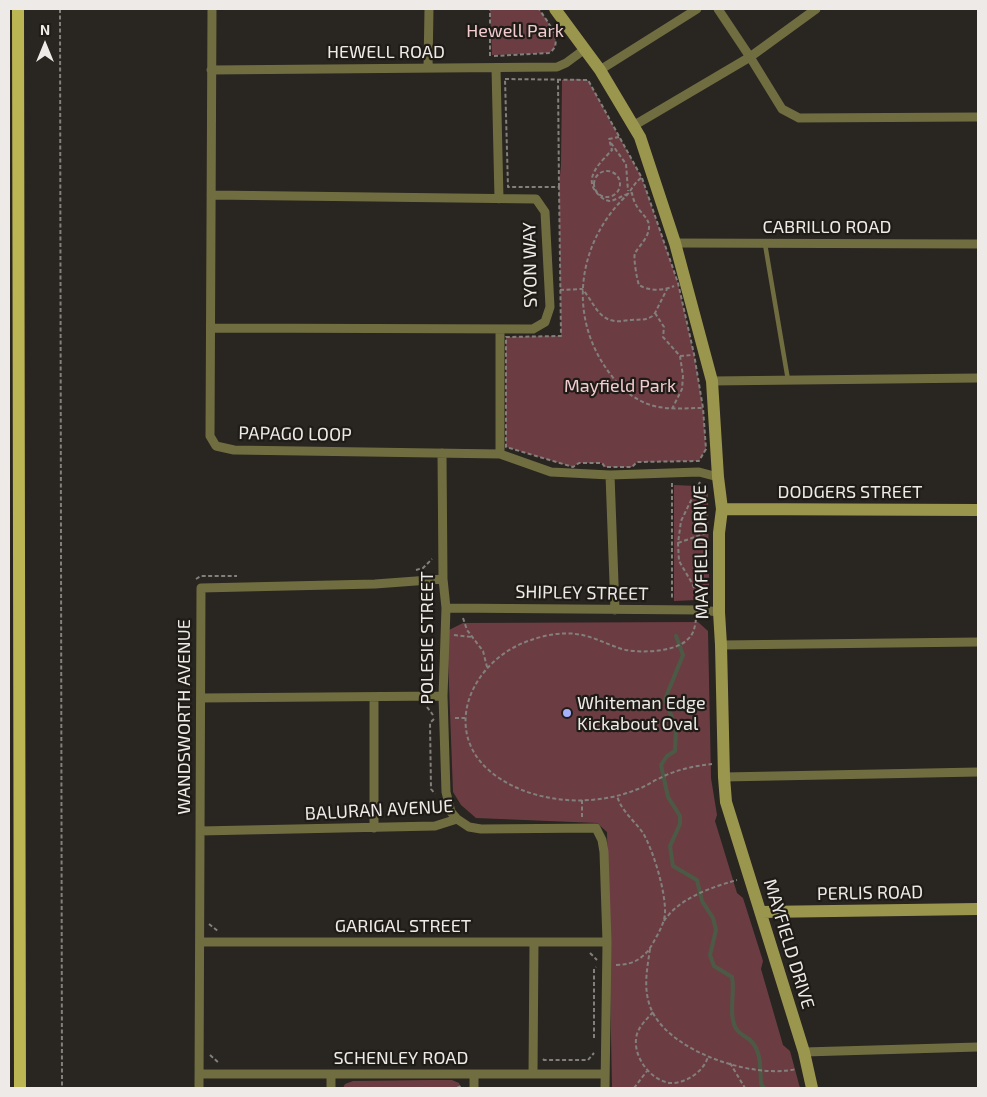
<!DOCTYPE html>
<html>
<head>
<meta charset="utf-8">
<style>
  body { margin:0 }
  #map { position:relative; width:987px; height:1097px; overflow:hidden; background:#292520; font-family:"Exo 2",sans-serif }
  canvas { display:block }
  .frame { position:absolute; inset:0; border:10px solid #edeae7; pointer-events:none }
  .north { position:absolute; left:20px; top:20px; width:50px; height:50px; -webkit-text-stroke:4px #1f1c17; paint-order:stroke; rotate:0deg; font-size:14px; font-weight:700; line-height:20px; text-align:center; color:#edeae7 }
  .north::after { content:''; display:block; margin:auto; width:18px; height:22px; background:#edeae7; clip-path:polygon(50% 0,100% 100%,50% 72%,0 100%) }
</style>
</head>
<body>
<div id="map">
<canvas width="987" height="1097"></canvas>
<div class="frame"></div>
<div class="north">N</div>
</div>
<script>
const ctx = document.querySelector('canvas').getContext('2d');
ctx.lineJoin = 'round';
function fill(path, color) { ctx.fillStyle = color; ctx.fill(path, 'evenodd'); }
function strokePath(path, color, width, dash) { ctx.strokeStyle = color; ctx.lineWidth = width; ctx.lineCap = dash ? 'butt' : 'round'; ctx.setLineDash(dash || []); ctx.stroke(path); }
function label(font, color, halo, rows, align = 'center') {
  ctx.font = font + ' "Exo 2",sans-serif'; ctx.lineWidth = 4.5; ctx.setLineDash([]); ctx.textBaseline = 'middle'; ctx.strokeStyle = halo; ctx.fillStyle = color; for (const [text, x, y, turn = 0] of rows) {
    ctx.save(); ctx.translate(x, y); ctx.rotate((+turn || 0) * Math.PI / 180); ctx.textAlign = isNaN(turn) ? turn : align; if (halo) ctx.strokeText(text, 0, 0); ctx.fillText(text, 0, 0); ctx.restore();
  }
}
fill(new Path2D(`
  M 490,9 L 539,9 C 546,20 566,43 549,53 L 492,55 Z
  M 578,79 L 588,80 L 642,178 L 678,283 L 694,354 L 703,408 L 706,449 L 699,461 L 637,462 L 632,467 L 605,467 L 602,463 L 579,463 L 573,467 L 506,447 L 506,337 L 561,336 L 559,187 L 561,165 L 562,80 Z
  M 674,485 L 696,486 L 708,494 L 709,588 L 697,600 L 674,601 Z
  M 698,622 L 708,631 L 711,778 L 717,815 L 715,821 L 737,893 L 743,898 L 763,961 L 761,969 L 783,1045 L 790,1051 L 800,1088 L 612,1088 L 607,832 L 597,823 L 476,818 L 461,805 L 453,792 L 447,631 L 463,623 Z
  M 429,1080 L 452,1080 L 459,1083 L 461,1088 L 343,1088 L 345,1084 L 353,1081 Z`), '#6c3c43');
strokePath(new Path2D(`
  M 676,636 L 683,655 L 665,699 L 676,728 L 675,751 L 667,756 L 661,765 L 668,797 L 680,816 L 680,824 L 670,846 L 673,866 L 697,880 L 702,901 L 713,918 L 716,930 L 710,955 L 714,966 L 732,977 C 735,992 729,1011 734,1024 C 736,1032 743,1035 750,1040 C 762,1051 760,1069 761,1084 L 764,1088`), '#4c5a45', 4);
strokePath(new Path2D(`
  M 60,9 L 62,1088
  M 490,56 L 490,9
  M 494,56 L 549,53 C 566,43 546,20 539,9
  M 505,79 L 588,80 L 642,178 L 678,283 L 694,354 L 703,408 L 706,449 L 699,461 L 637,462 L 632,467 L 605,467 L 602,463 L 579,463 L 573,467 L 506,447 L 506,337 L 561,336 L 559,187 L 508,187 Z
  M 558,79 L 559,187
  M 619,137 L 609,139 L 612,150 C 601,162 581,179 599,195 C 602,198 606,201 610,201 C 617,200 624,194 632,193 C 633,199 635,204 638,208 C 642,214 648,218 649,225 C 650,236 640,245 635,253 C 633,257 637,280 639,285 C 648,291 664,291 674,286
  M 611,143 L 626,164 L 628,191
  M594 184a13 13 0 1 1 26 0a13 13 0 1 1-26 0Z
  M 641,178 C 633,184 631,192 624,198 C 580,242 569,308 602,362 C 612,378 625,394 643,402 C 661,411 683,408 703,408
  M 560,290 L 582,289 C 593,300 597,319 615,321 C 621,322 626,320 631,320 C 641,319 646,321 654,315 L 667,289
  M 655,313 L 664,327 L 663,337 L 680,356 L 683,376 L 682,389 L 672,409
  M 680,356 L 692,355
  M 672,483 L 672,600
  M 678,543 L 706,533
  M 416,570 L 423,568 L 432,559
  M 196,579 L 201,576 L 237,576
  M 428,590 L 434,598
  M 699,600 L 692,583 L 679,561 L 678,543 L 681,521 L 700,482
  M 463,618 L 467,630 L 483,651 L 487,667
  M 696,619 C 695,626 694,634 688,639 C 676,652 643,653 626,650 C 609,646 594,636 576,634 C 562,632 545,635 531,640 C 469,660 437,737 499,778 C 538,804 595,807 638,789 C 645,787 651,782 658,779 C 675,770 693,766 712,764
  M 454,635 L 472,637
  M 426,685 L 433,677
  M 427,707 L 433,715
  M 455,718 L 465,718
  M 434,719 L 430,723 L 431,789 L 435,794
  M 582,800 L 582,818
  M 664,921 C 679,898 712,887 737,880
  M 209,924 L 219,932
  M 650,949 C 647,970 642,992 653,1013 C 674,1053 754,1079 796,1069
  M 590,953 L 597,960
  M 616,965 C 633,965 645,958 653,943 C 658,934 664,924 665,914 C 666,893 654,852 643,833 C 634,820 622,812 617,796
  M 653,1012 C 647,1019 640,1025 637,1034 C 631,1054 649,1080 670,1083 C 685,1084 705,1071 708,1056
  M 594,1038 L 594,969 L 596,967
  M 210,1055 L 219,1063
  M 543,1059 L 544,1060 L 588,1060 L 594,1053
  M 730,1063 L 745,1088
  M 457,1088 L 461,1086 L 463,1088
  M 634,1088 L 647,1071`), '#83807c', 2, [4, 2.5]);
strokePath(new Path2D(`
  M 765,244 L 788,380`), '#706d41', 4.5);
strokePath(new Path2D(`
  M 212,9 L 210,436 L 216,446 L 234,450 L 500,454 L 551,472 L 610,475 L 699,472 L 718,477
  M 718,9 L 750,57 L 782,109 L 799,118 L 978,117
  M 428,68 L 429,9
  M 496,68 L 499,199
  M 211,70 L 557,67 L 566,63 L 585,49
  M 600,70 L 697,9
  M 633,126 L 750,57 L 816,9
  M 675,243 L 978,244
  M 211,328 L 533,329 L 545,322 L 550,307 L 545,212 L 536,199 L 211,195
  M 500,330 L 500,454
  M 712,381 L 978,378
  M 442,453 L 443,579 L 446,608 L 443,696 L 446,792 L 451,812 L 457,819
  M 610,475 L 615,610
  M 446,608 L 701,610 L 719,612
  M 721,645 L 978,642
  M 374,697 L 374,828
  M 201,698 L 443,696
  M 724,777 L 978,772
  M 200,831 L 435,826 L 457,819 L 469,827 L 481,829 L 596,828 L 602,840 L 604,852 L 607,942 L 605,1088
  M 200,942 L 607,942
  M 804,1052 L 978,1047
  M 199,1074 L 604,1074
  M 474,1074 L 474,1088
  M 533,1074 L 534,942
  M 199,1088 L 201,588 L 375,584 L 443,579
  M 331,1088 L 331,1075`), '#706d41', 9);
strokePath(new Path2D(`
  M 555,9 L 600,70 L 640,137 L 675,243 L 712,381 L 718,477 L 722,509 L 719,533 L 719,612 L 721,645 L 724,777 L 726,802 L 804,1052 L 812,1088
  M 722,509 L 978,510
  M 761,912 L 978,909`), '#9b964d', 12);
strokePath(new Path2D(`
  M 18,9 L 20,1088`), '#bcb554', 12);
for (const [x, y, r, color] of [
  [567,713,5,"#a6b1fc"]
]) { const dot = new Path2D(); dot.arc(x, y, r, 0, 2 * Math.PI); ctx.fillStyle = color; ctx.fill(dot); strokePath(dot, '#1f1c17', 2); }
label('18px', '#f3ccd0', '#1f1c17', [
  ["Hewell Park",515,31],
  ["Mayfield Park",620,386]
]);
label('18px', '#edeae7', '#1f1c17', [
  ["HEWELL ROAD",386,52],
  ["CABRILLO ROAD",827,227],
  ["SYON WAY",530,265,-91],
  ["PAPAGO LOOP",295,434,1],
  ["DODGERS STREET",850,492],
  ["MAYFIELD DRIVE",701,552,-91],
  ["SHIPLEY STREET",582,593,1],
  ["POLESIE STREET",427,638,-90],
  ["WANDSWORTH AVENUE",184,717,-90],
  ["BALURAN AVENUE",379,810,-3],
  ["PERLIS ROAD",870,893,-1],
  ["GARIGAL STREET",403,926],
  ["MAYFIELD DRIVE",789,944,73],
  ["SCHENLEY ROAD",401,1058]
]);
label('18px', '#edeae7', '#1f1c17', [
  ["Whiteman Edge",577,703],
  ["Kickabout Oval",577,724]
], 'left');
</script>
</body>
</html>
